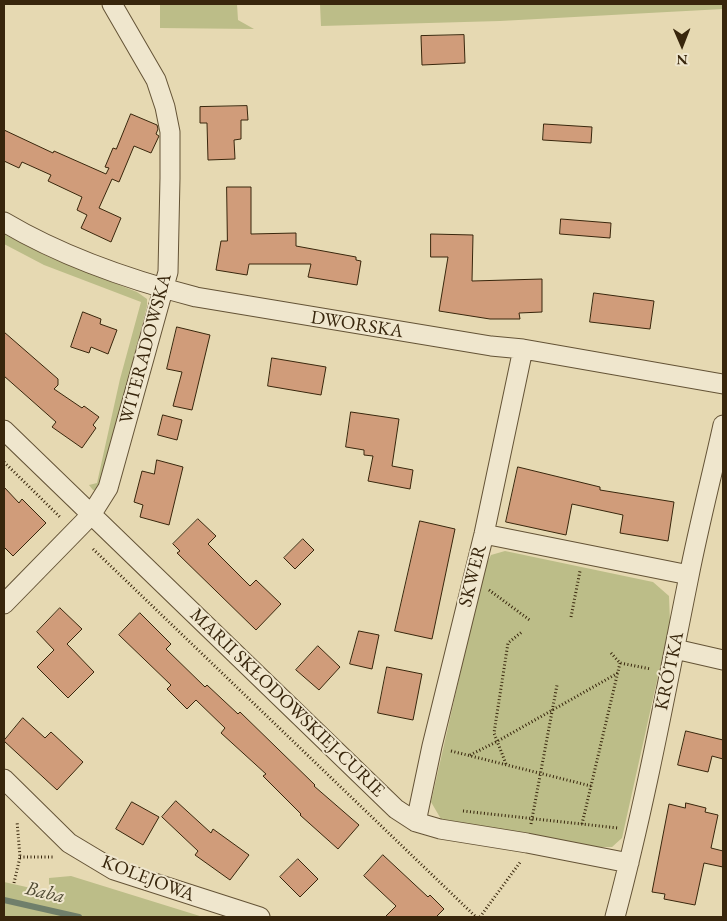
<!DOCTYPE html>
<html>
<head>
<meta charset="utf-8">
<style>
  body { margin:0 }
  #map { position:relative; width:727px; height:921px; overflow:hidden; background:#e6d9b2; font-family:"EB Garamond",serif }
  canvas { display:block }
  .frame { position:absolute; inset:0; border:5px solid #38260c; pointer-events:none }
  .north { position:absolute; left:657px; top:20px; width:50px; height:50px; -webkit-text-stroke:4px #efe6cd; paint-order:stroke; rotate:179deg; font-size:14px; font-weight:700; line-height:20px; text-align:center; color:#38260c }
  .north::after { content:''; display:block; margin:auto; width:18px; height:22px; background:#38260c; clip-path:polygon(50% 0,100% 100%,50% 72%,0 100%) }
</style>
</head>
<body>
<div id="map">
<canvas width="727" height="921"></canvas>
<div class="frame"></div>
<div class="north">N</div>
</div>
<script>
const ctx = document.querySelector('canvas').getContext('2d');
ctx.lineJoin = 'round';
function fill(path, color) { ctx.fillStyle = color; ctx.fill(path, 'evenodd'); }
function strokePath(path, color, width, dash) { ctx.strokeStyle = color; ctx.lineWidth = width; ctx.lineCap = dash ? 'butt' : 'round'; ctx.setLineDash(dash || []); ctx.stroke(path); }
function label(font, color, halo, rows, align = 'center') {
  ctx.font = font + ' "EB Garamond",serif'; ctx.lineWidth = 4; ctx.setLineDash([]); ctx.textBaseline = 'middle'; ctx.strokeStyle = halo; ctx.fillStyle = color; for (const [text, x, y, turn = 0] of rows) {
    ctx.save(); ctx.translate(x, y); ctx.rotate((+turn || 0) * Math.PI / 180); ctx.textAlign = isNaN(turn) ? turn : align; if (halo) ctx.strokeText(text, 0, 0); ctx.fillText(text, 0, 0); ctx.restore();
  }
}
fill(new Path2D(`
  M 160,4 L 237,4 L 238,20 L 254,29 L 160,28 Z
  M 320,4 L 723,4 L 723,9 L 500,21 L 321,26 Z
  M 4,234 L 49,257 L 137,292 L 147,299 L 147,306 L 143,322 L 100,487 L 97,491 L 93,490 L 89,485 L 97,483 L 120,379 L 141,302 L 44,265 L 4,244 Z
  M 505,551 L 653,582 L 669,596 L 670,622 L 622,838 L 612,847 L 591,847 L 441,819 L 431,802 L 484,569 L 491,555 Z
  M 71,876 L 203,917 L 4,917 L 4,882 L 49,892 L 49,878 Z`), '#bcbd88');
strokePath(new Path2D(`
  M 4,900 L 79,917`), '#707f6b', 6);
const building = new Path2D(`
  M 464,35 L 465,63 L 422,65 L 421,36 Z
  M 247,106 L 248,120 L 241,120 L 241,139 L 234,140 L 235,159 L 208,160 L 207,123 L 200,123 L 200,107 Z
  M 131,114 L 157,125 L 158,129 L 156,134 L 159,136 L 151,153 L 134,146 L 119,182 L 112,179 L 99,208 L 121,218 L 111,242 L 81,228 L 87,215 L 77,210 L 82,197 L 48,181 L 51,175 L 22,162 L 19,168 L 4,161 L 4,130 L 53,153 L 54,151 L 106,174 L 109,168 L 105,167 L 113,148 L 116,149 Z
  M 544,124 L 592,127 L 591,143 L 543,140 Z
  M 227,187 L 251,187 L 251,234 L 296,233 L 296,246 L 356,257 L 356,260 L 361,261 L 357,285 L 308,277 L 311,264 L 249,264 L 247,275 L 216,270 L 221,241 L 227,241 Z
  M 561,219 L 611,223 L 610,238 L 560,234 Z
  M 431,234 L 473,235 L 472,281 L 542,279 L 542,312 L 519,313 L 520,319 L 490,319 L 439,311 L 448,257 L 431,257 Z
  M 594,293 L 654,301 L 650,329 L 590,322 Z
  M 83,312 L 101,319 L 100,324 L 117,330 L 108,354 L 91,347 L 89,353 L 71,347 Z
  M 177,327 L 210,335 L 192,410 L 173,406 L 182,372 L 167,369 Z
  M 4,332 L 58,379 L 58,385 L 54,389 L 82,408 L 84,406 L 99,417 L 93,425 L 96,428 L 82,448 L 52,427 L 56,422 L 4,376 Z
  M 272,358 L 326,367 L 321,395 L 268,386 Z
  M 351,412 L 399,419 L 392,466 L 413,470 L 410,489 L 368,481 L 373,456 L 364,455 L 364,450 L 346,447 Z
  M 163,415 L 182,420 L 177,440 L 158,435 Z
  M 157,460 L 183,467 L 169,525 L 140,517 L 143,505 L 134,502 L 142,471 L 154,474 Z
  M 518,467 L 600,487 L 600,490 L 674,502 L 668,541 L 620,533 L 623,515 L 572,504 L 566,535 L 506,522 Z
  M 4,487 L 19,503 L 22,499 L 46,523 L 13,556 L 4,547 Z
  M 198,519 L 216,536 L 208,544 L 250,586 L 256,580 L 281,604 L 256,630 L 177,553 L 180,551 L 173,544 Z
  M 420,521 L 455,529 L 432,639 L 395,631 Z
  M 303,539 L 314,550 L 295,569 L 284,558 Z
  M 60,608 L 82,629 L 67,644 L 94,672 L 68,698 L 37,667 L 54,650 L 37,632 Z
  M 140,613 L 171,644 L 166,649 L 205,687 L 207,685 L 238,714 L 240,712 L 315,785 L 314,786 L 359,825 L 338,849 L 300,815 L 301,814 L 263,776 L 266,774 L 221,733 L 225,728 L 196,700 L 187,709 L 167,689 L 171,685 L 119,635 Z
  M 359,631 L 379,635 L 372,669 L 350,664 Z
  M 318,646 L 340,667 L 319,690 L 296,670 Z
  M 387,667 L 422,674 L 413,720 L 378,713 Z
  M 23,718 L 45,738 L 51,732 L 83,762 L 57,790 L 4,741 Z
  M 686,731 L 723,740 L 723,759 L 712,756 L 708,772 L 678,765 Z
  M 176,801 L 211,833 L 213,829 L 249,855 L 230,880 L 195,855 L 198,851 L 162,817 Z
  M 132,802 L 159,817 L 143,845 L 116,829 Z
  M 686,803 L 706,808 L 705,812 L 718,815 L 711,848 L 723,851 L 723,867 L 704,863 L 695,905 L 664,899 L 665,894 L 652,892 L 669,804 L 685,808 Z
  M 383,855 L 428,897 L 430,895 L 444,909 L 436,917 L 385,917 L 396,906 L 364,876 Z
  M 298,859 L 318,879 L 300,897 L 280,877 Z`);
fill(building, '#d09c7a');
strokePath(building, '#38260c', 1);
const street = new Path2D(`
  M 4,222 C 63,257 130,280 196,297 L 491,346 L 523,349 L 723,384
  M 4,430 L 396,809 L 416,822 L 440,829 L 527,843 L 629,863
  M 484,534 L 689,575
  M 4,604 L 91,515 L 108,488 L 168,272 L 170,178 L 170,132 L 165,107 L 156,80 L 112,4
  M 675,649 L 723,660
  M 4,779 L 69,843 L 114,870 L 260,917
  M 416,822 L 432,746 L 484,534 L 523,349
  M 615,917 C 645,805 666,690 689,576 C 699,525 712,475 723,425`);
strokePath(street, '#645336', 21);
strokePath(new Path2D(`
  M 4,462 L 61,518
  M 93,549 L 476,917
  M 489,590 L 531,621
  M 571,617 L 580,571
  M 611,653 L 620,663 L 651,669
  M 451,751 L 591,786
  M 470,755 L 496,742 L 618,673
  M 506,764 L 494,733 L 508,643 L 523,631
  M 463,811 L 618,828
  M 531,824 L 557,685
  M 582,824 L 620,663
  M 20,857 L 54,857
  M 14,883 L 20,857 L 17,821
  M 480,917 L 521,861`), '#38260c', 3, [1, 2.5]);
strokePath(street, '#efe6cd', 19);
label('19px', '#38260c', '#efe6cd', [
  ["DWORSKA",357,325,9],
  ["WITERADOWSKA",146,349,-75],
  ["SKWER",473,576,-76],
  ["KRÓTKA",670,671,-78],
  ["MARII SKŁODOWSKIEJ-CURIE",287,703,44],
  ["KOLEJOWA",148,879,21]
]);
label('italic 20px', '#504b34', '#efe6cd', [
  ["Baba",45,893,13]
]);
</script>
</body>
</html>
